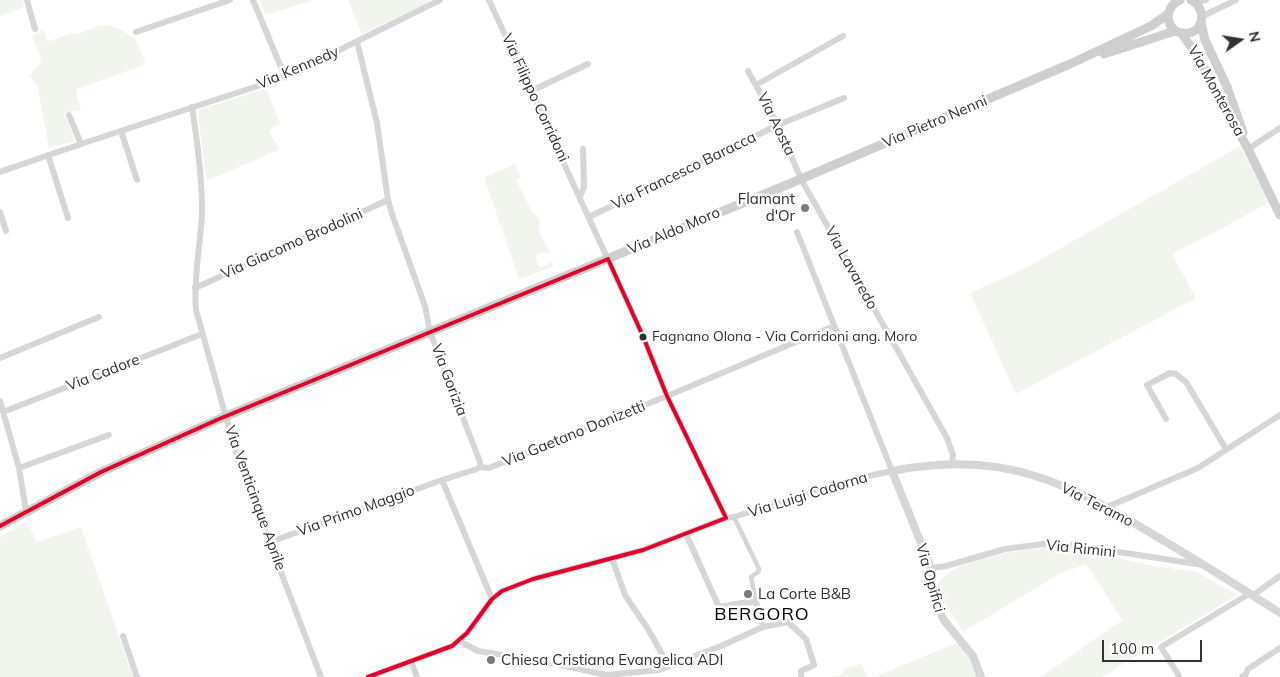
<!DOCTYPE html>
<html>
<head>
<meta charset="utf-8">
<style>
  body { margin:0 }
  #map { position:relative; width:1280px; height:677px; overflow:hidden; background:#fff; font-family:Mulish,sans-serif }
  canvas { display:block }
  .north { position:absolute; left:1215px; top:15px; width:50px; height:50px; -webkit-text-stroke:4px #fff; paint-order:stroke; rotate:77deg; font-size:14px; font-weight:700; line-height:20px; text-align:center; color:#323232 }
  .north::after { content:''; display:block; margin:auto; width:18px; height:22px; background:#323232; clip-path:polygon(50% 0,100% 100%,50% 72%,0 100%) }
  .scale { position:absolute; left:1102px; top:640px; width:100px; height:22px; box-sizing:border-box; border:2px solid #323232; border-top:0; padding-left:6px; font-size:15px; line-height:18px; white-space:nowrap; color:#323232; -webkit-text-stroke:4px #fff; paint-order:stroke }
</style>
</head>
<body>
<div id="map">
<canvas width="1280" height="677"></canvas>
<div class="north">N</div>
<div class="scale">100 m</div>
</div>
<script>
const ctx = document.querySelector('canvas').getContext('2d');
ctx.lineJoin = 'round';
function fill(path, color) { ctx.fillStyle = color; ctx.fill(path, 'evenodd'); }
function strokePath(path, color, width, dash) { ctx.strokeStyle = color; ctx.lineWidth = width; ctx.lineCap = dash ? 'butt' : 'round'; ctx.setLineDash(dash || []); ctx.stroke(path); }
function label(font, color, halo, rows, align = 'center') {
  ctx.font = font + ' Mulish,sans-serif'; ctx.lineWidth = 5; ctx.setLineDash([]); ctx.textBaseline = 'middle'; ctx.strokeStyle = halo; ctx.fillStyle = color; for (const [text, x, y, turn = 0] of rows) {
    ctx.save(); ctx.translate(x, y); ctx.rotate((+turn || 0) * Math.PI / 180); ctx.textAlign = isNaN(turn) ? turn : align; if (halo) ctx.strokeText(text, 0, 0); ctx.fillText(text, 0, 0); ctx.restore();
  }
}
fill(new Path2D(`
  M 0,0 L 22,0 L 24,7 L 0,16 Z
  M 260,0 L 314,0 L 265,15 Z
  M 348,0 L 428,0 L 429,2 L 362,34 Z
  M 107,25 L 115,27 L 135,38 L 145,62 L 144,65 L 77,89 L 77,96 L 81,110 L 64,113 L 75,141 L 49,148 L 38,88 L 29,75 L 42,62 L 32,36 L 43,30 L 47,41 L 51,41 L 68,34 L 80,33 L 98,26 Z
  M 266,88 L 280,124 L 269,130 L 279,150 L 208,180 L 206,175 L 198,114 L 199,110 Z
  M 1240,146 L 1269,202 L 1221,229 L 1172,254 L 1196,298 L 1016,394 L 970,293 L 1026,268 Z
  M 515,164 L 521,177 L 516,180 L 532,212 L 538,216 L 540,223 L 538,229 L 550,253 L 540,253 L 536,256 L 537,264 L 541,267 L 546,266 L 552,261 L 553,267 L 519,279 L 484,177 Z
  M 27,522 L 37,542 L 81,527 L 133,677 L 0,677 L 0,537 Z
  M 1043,548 L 1076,549 L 1154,566 L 1197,572 L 1237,595 L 1102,677 L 1041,677 L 1113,626 L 1123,621 L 1086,564 L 1059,574 L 963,632 L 937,591 L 937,584 C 940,580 944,576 948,573 C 970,559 1017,550 1043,548 Z
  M 960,642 L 969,658 L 977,677 L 873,677 Z
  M 861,664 L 868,677 L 831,677 L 843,674 L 843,669 Z`), '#f1f5ed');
strokePath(new Path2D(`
  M 734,517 L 759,569 L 758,572 L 751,577 L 756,602`), '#d6d6d6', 4.5);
strokePath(new Path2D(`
  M 27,0 L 35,29
  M 253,0 L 285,77
  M 489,0 L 642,334 L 667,396 L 726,518
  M 1196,2 L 1206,0
  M 1203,16 L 1236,0
  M 136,32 L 230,0
  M 357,42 L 377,123 L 388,200 L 392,214 L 425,306 L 430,332 L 480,462 L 480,467 L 477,469 L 442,480 L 492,599
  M 748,71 L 778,125 L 801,179 L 947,438 L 953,455 L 952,464
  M 756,85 L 843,36
  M 531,91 L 588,64
  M 192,107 C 197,139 202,179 202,211 C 201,244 193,277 196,310 L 238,460 L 321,677
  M 69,115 L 81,144
  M 121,131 L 137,180
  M 1248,149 L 1280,128
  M 48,155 L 68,218
  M 0,172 L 81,144 L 285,77 L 440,0
  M 580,197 L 584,187 L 583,149
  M 0,212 L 6,231
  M 589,217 L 778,125 L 844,98
  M 195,288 L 388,200
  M 0,358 L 99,317
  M 0,401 L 19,468 L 26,511
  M 3,412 L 202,334
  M 1166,419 L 1147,385 L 1170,373 L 1176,374 L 1186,382 L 1226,449
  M 480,467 L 489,468 L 667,396 L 834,326
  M 19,468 L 109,435
  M 1107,507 L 1198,468 L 1280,415
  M 686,534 L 719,607 L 742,603 L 756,602 L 763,627
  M 270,542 L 442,480
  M 612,558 L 625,595 L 648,629 L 668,665
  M 931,568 L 946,566 L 1005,549 L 1043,544 L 1073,545 L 1203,565
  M 1252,596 L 1280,576
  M 123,636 L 137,677
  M 459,641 L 478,651 L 552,663 L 606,675 L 659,670 L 721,646 L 763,627 L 788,622 L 806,639 L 814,665 L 801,671 L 801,677
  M 411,661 L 417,677
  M 1179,676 L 1161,647 L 1249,594
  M 368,677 L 452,646 L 467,633 L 492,599 L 502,591 L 533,579 L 643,550 L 726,518 L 734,517 L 850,480 L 892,471 L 797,232
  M 1242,677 L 1246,674 L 1248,669 L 1280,648`), '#d6d6d6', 6);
strokePath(new Path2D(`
  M 981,677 L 973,656 L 943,619 L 931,587 L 931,568 L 892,471 C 939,462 989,461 1035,476 C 1074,488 1109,508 1144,529 C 1190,556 1235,584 1280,613`), '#d6d6d6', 8);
strokePath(new Path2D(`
  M 1180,0 C 1163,6 1165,32 1183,33 C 1204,36 1208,8 1191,0
  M 1201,23 L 1205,40 L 1227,87 L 1243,132
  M 1182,34 L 1198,57 L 1248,149 L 1280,215
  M 1104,54 L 1175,31
  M 0,526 L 101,472 L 219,419 L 801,179 L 1070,64 L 1151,26 L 1168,14`), '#cfcfcf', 9);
strokePath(new Path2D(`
  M 0,526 L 101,472 L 219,419 L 608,259 L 642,334 L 667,396 L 726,518
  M 368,677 L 452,646 L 467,633 L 492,599 L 502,591 L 533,579 L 643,550 L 726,518`), '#e4002b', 4);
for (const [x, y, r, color] of [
  [805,208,5,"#7a7a7a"],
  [643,337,4.5,"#323232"],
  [748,594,5,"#7a7a7a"],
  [491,660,5,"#7a7a7a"]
]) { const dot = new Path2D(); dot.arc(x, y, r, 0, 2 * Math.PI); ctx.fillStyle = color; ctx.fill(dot); strokePath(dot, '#fff', 2); }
label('14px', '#323232', '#fff', [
  ["Fagnano Olona - Via Corridoni ang. Moro",652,337]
], 'left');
label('15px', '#323232', '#fff', [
  ["Via Kennedy",298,68,-23],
  ["Via Monterosa",1216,91,61],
  ["Via Filippo Corridoni",535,98,65],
  ["Via Pietro Nenni",935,122,-23],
  ["Via Aosta",776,124,64],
  ["Via Francesco Baracca",684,171,-26],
  ["Via Aldo Moro",674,231,-23],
  ["Via Giacomo Brodolini",292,244,-24],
  ["Via Lavaredo",851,268,61],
  ["Via Cadore",103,373,-21],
  ["Via Gorizia",449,380,69],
  ["Via Gaetano Donizetti",574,434,-22],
  ["Via Luigi Cadorna",808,495,-17],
  ["Via Venticinque Aprile",255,498,70],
  ["Via Teramo",1097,505,27],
  ["Via Primo Maggio",356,511,-20],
  ["Via Rimini",1081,549,6],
  ["Via Opifici",930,578,74]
]);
label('15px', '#323232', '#fff', [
  ["Flamant",795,199,"right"],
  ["d'Or",795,216,"right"],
  ["La Corte B&B",758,594],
  ["Chiesa Cristiana Evangelica ADI",501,660]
], 'left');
ctx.letterSpacing = '1px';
label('18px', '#000', '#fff', [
  ["BERGORO",762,615]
]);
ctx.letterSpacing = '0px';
</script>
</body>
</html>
